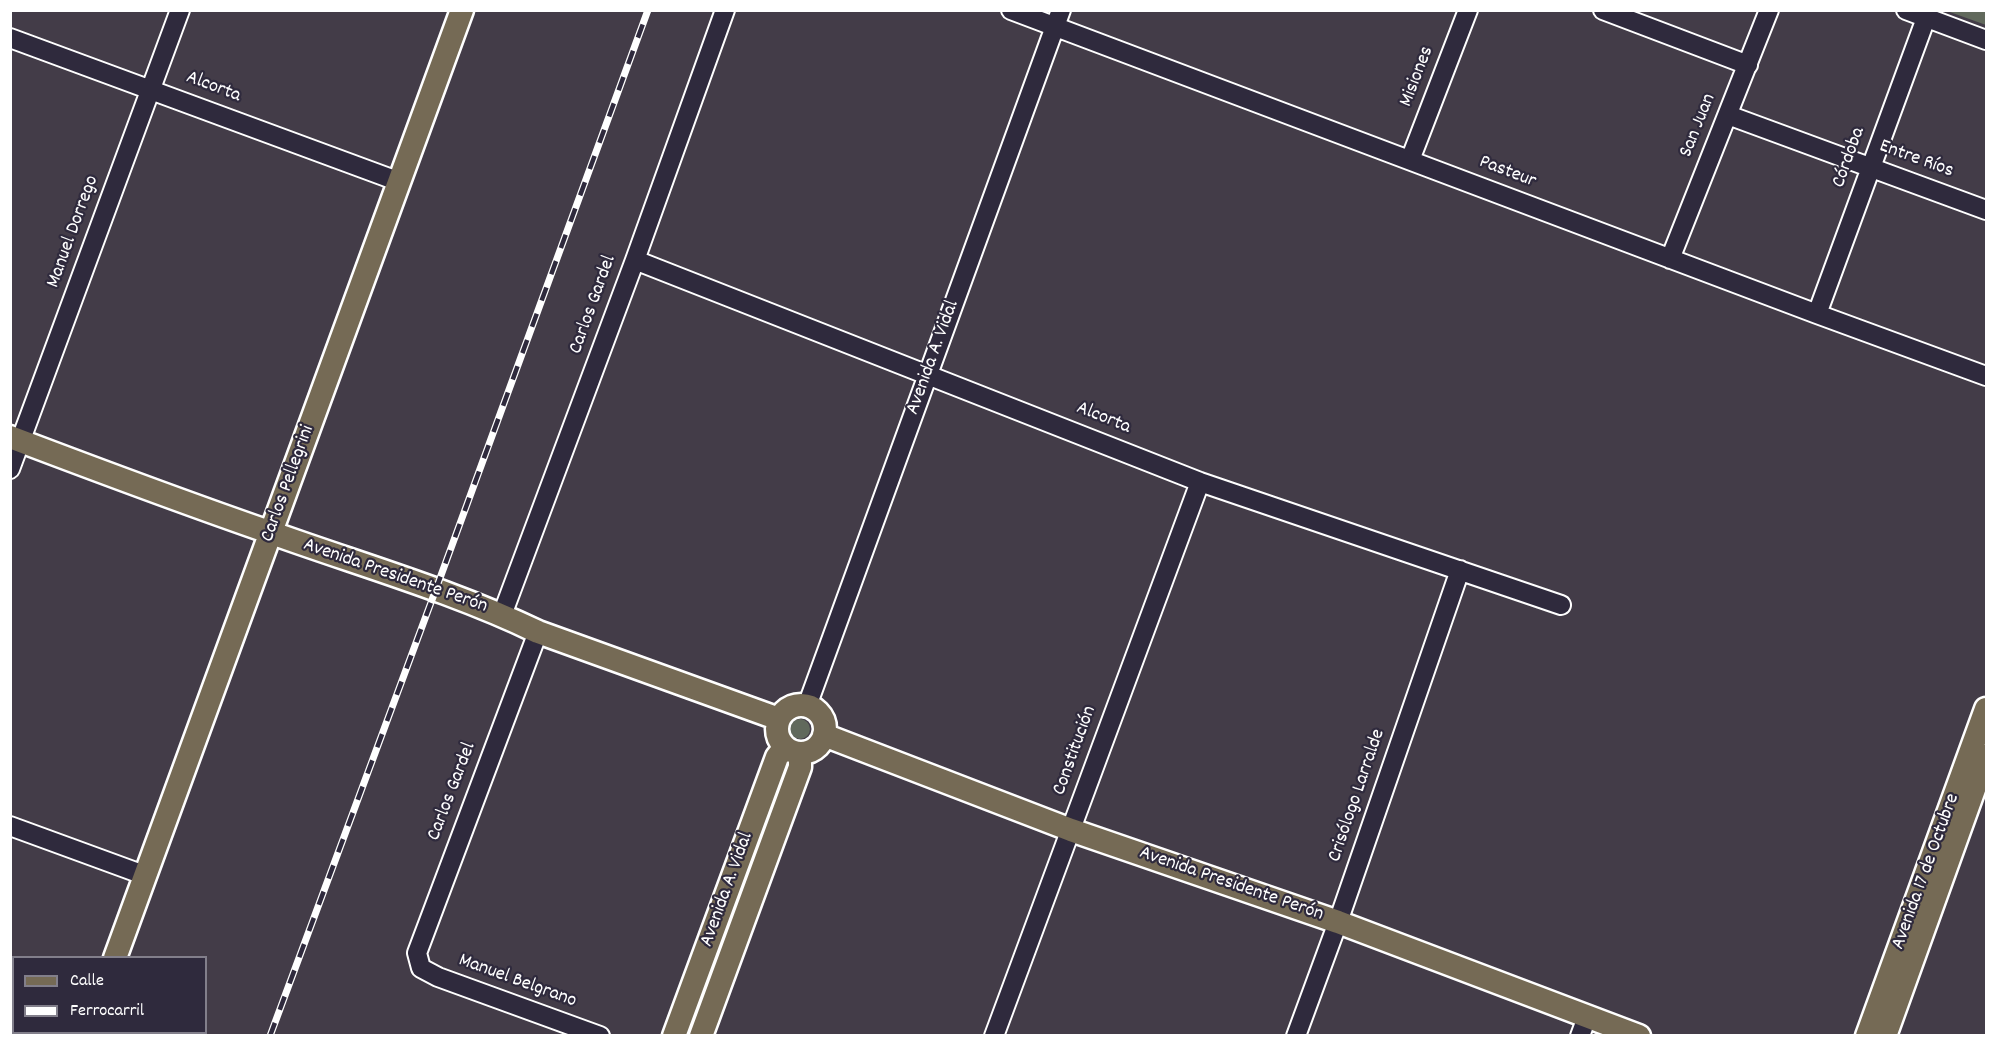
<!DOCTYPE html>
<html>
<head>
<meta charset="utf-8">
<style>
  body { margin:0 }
  #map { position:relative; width:1997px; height:1046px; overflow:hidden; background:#433c48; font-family:Dekko,sans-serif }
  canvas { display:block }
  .frame { position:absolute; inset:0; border:12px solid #fff; pointer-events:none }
  .legend { position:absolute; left:12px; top:956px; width:195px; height:78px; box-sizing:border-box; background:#2f2a3d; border:2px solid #827f8b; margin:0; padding:8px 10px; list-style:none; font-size:18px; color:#fff }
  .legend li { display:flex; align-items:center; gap:12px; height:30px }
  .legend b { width:30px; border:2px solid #827f8b }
</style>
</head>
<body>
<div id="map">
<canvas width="1997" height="1046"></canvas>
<div class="frame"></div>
<ul class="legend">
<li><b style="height:8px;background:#756a55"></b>Calle</li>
<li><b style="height:8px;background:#fff"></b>Ferrocarril</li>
</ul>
</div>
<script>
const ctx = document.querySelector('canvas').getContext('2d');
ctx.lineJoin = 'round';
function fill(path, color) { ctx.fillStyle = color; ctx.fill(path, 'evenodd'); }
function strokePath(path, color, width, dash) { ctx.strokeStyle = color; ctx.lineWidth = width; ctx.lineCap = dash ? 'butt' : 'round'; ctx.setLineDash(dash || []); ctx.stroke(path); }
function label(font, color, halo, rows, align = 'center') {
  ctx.font = font + ' Dekko,sans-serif'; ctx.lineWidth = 4.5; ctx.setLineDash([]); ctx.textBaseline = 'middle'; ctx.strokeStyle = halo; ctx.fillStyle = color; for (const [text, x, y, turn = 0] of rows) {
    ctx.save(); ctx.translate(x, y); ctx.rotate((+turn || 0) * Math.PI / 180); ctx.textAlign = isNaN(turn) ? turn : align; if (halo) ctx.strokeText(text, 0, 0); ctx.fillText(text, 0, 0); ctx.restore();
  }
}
fill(new Path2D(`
  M 1947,11 L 1986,11 L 1986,25 Z
  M790 729a10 10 0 1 1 20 0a10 10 0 1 1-20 0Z
  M 787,754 L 793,756 L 690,1035 L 682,1036 Z`), '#61695c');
const minor = new Path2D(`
  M 1011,10 L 1817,314 L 1986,376
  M 1603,10 L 1748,65
  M 1906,10 L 1986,40
  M 10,38 L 400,182
  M 1728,115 L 1986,210
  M 1410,160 L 1468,10
  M 1670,259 L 1769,10
  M 635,260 L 1200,482 L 1561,605
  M 1817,314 L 1926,18
  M 10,469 L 180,10
  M 502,615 L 635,260 L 725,10
  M 538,632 L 417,953 L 421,968 L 438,977 L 600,1036
  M 807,706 L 1061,10
  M 10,826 L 144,875
  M 994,1036 L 1200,482
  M 1296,1036 L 1338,922 L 1460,570
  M 1580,1036 L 1587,1017`);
const major = new Path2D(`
  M 10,437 C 97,470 185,503 272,533 C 361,565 453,591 538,632 L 779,719
  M777 729a24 24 0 1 1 48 0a24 24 0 1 1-48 0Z
  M 824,735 L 1071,830 L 1338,922 L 1639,1036
  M 115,958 L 462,10
  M 87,1036 L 88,1032
  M 674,1036 L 777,757 L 785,747
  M 701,1036 L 800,767 L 800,753
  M 1867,1036 L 1986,709
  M 1885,1036 L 1986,756`);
strokePath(minor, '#fff', 22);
strokePath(major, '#fff', 27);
strokePath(minor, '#2f2a3d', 18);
strokePath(major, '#756a55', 22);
const rail = new Path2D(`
  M 270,1036 L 436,589 L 648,10`);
strokePath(rail, '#fff', 7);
strokePath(rail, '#2f2a3d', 4.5, [14]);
label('20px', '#fff', '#2f2a3d', [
  ["Misiones",1418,77,-69],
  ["Alcorta",213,88,21],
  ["San Juan",1699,126,-68],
  ["Córdoba",1850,158,-70],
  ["Entre Ríos",1916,160,20],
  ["Pasteur",1507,173,21],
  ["Manuel Dorrego",74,232,-70],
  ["Carlos Gardel",594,305,-70],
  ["Avenida A. Vidal",934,358,-70],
  ["Alcorta",1103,419,22],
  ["Carlos Pellegrini",289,484,-70],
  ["Avenida Presidente Perón",395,577,19],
  ["Constitución",1076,751,-70],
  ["Carlos Gardel",453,792,-69],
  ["Crisólogo Larralde",1358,796,-71],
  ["Avenida 17 de Octubre",1927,872,-70],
  ["Avenida Presidente Perón",1231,885,19],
  ["Avenida A. Vidal",728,890,-70],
  ["Manuel Belgrano",517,982,20]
]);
</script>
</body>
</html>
